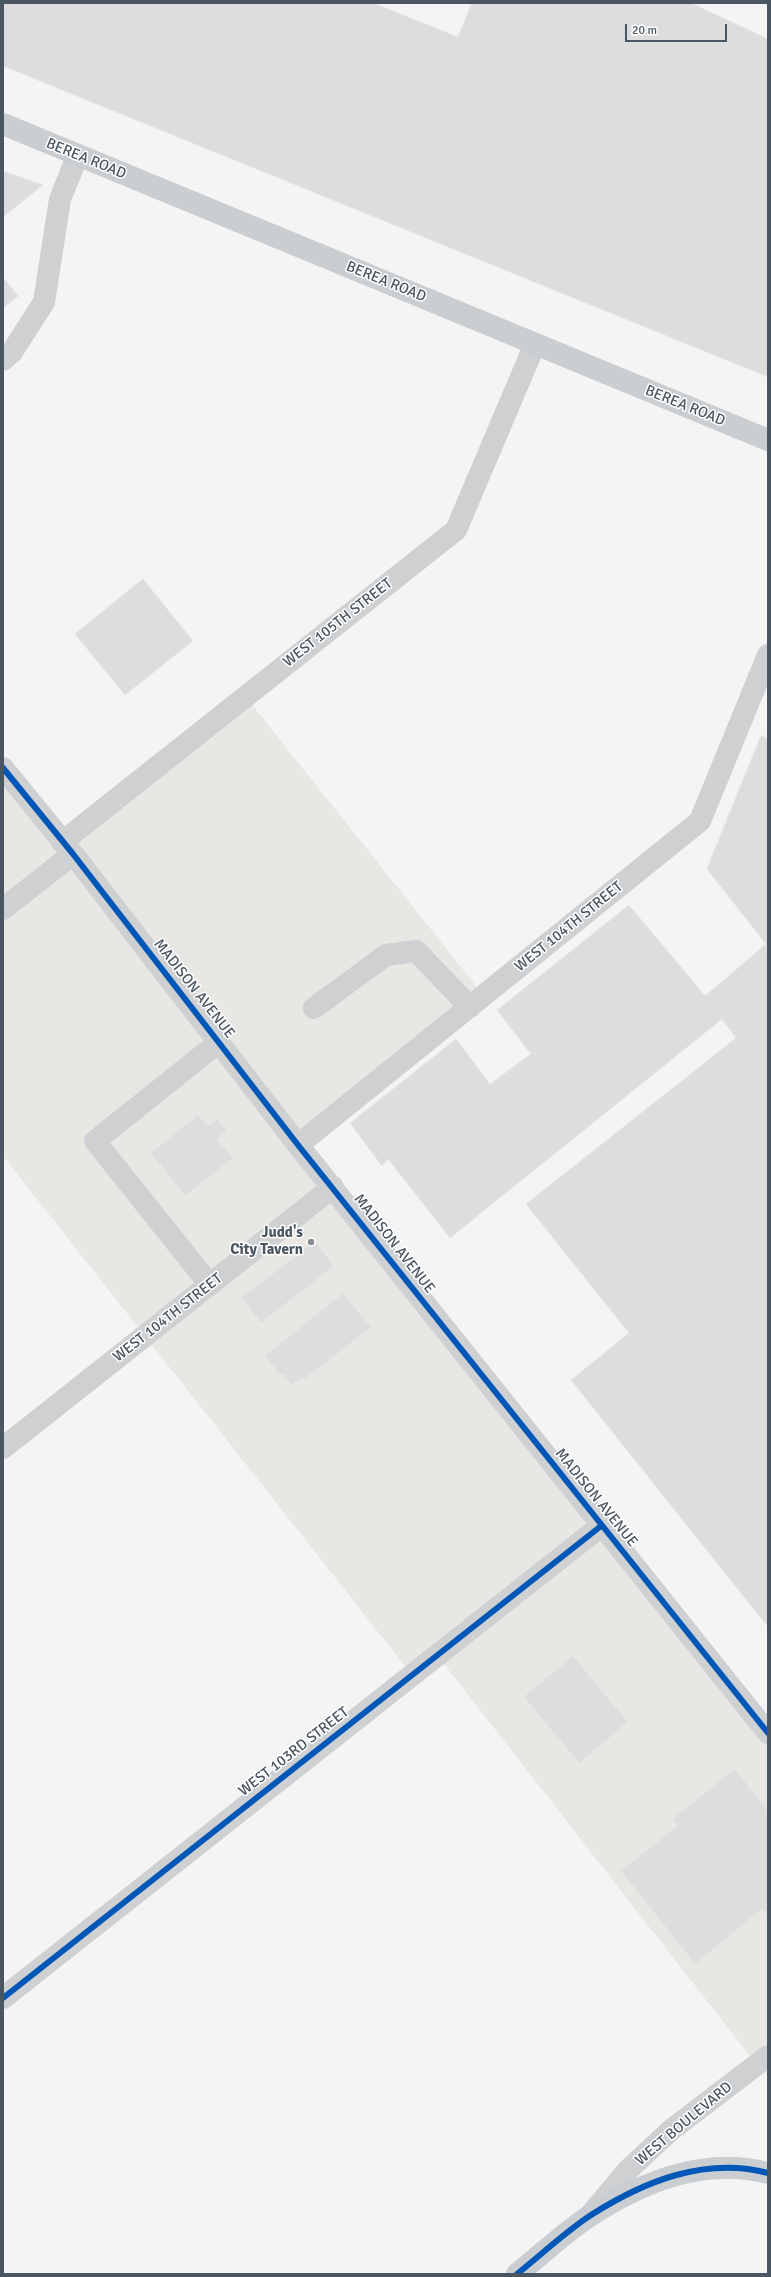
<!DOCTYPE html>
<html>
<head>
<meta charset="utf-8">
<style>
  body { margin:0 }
  #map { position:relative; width:771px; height:2277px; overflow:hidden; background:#f4f4f4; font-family:Signika,sans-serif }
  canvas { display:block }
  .frame { position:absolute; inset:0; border:4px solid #4a5661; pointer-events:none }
  .scale { position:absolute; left:625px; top:24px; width:102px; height:18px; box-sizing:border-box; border:2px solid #4a5661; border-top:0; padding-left:5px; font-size:12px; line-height:14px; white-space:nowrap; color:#4a5661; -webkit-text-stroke:3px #fff; paint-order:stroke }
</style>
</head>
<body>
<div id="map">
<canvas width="771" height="2277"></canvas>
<div class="frame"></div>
<div class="scale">20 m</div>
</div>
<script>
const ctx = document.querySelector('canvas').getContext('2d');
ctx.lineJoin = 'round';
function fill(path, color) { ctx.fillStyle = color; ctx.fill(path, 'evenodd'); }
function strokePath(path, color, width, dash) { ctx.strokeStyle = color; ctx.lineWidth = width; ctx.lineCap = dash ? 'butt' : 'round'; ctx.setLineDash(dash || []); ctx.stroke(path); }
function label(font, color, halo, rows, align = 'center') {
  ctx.font = font + ' Signika,sans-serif'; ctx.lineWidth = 3; ctx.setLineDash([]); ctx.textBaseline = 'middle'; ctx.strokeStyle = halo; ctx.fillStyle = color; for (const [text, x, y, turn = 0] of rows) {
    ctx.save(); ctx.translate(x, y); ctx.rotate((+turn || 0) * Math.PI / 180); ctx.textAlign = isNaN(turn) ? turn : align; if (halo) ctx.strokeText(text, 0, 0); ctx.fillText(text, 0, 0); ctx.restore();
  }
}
fill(new Path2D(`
  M 246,697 L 484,996 L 299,1145 L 768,1734 L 768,2056 L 757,2065 L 437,1655 L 412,1675 L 3,1156 L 3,768 L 62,842 Z`), '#e8e7e3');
const building = new Path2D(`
  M 3,3 L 373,3 L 458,37 L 472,3 L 691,3 L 768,39 L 768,377 L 3,66 Z
  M 3,171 L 43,185 L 3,217 Z
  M 3,277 L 18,296 L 3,308 Z
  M 143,579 L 193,641 L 125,695 L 75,634 Z
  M 761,736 L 768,739 L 768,1627 L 571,1380 L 629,1333 L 526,1204 L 736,1038 L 722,1019 L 450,1238 L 388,1159 L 382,1166 L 350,1123 L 456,1039 L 490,1084 L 531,1054 L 497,1010 L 629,905 L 705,996 L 766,944 L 707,869 Z
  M 198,1115 L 208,1126 L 217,1119 L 227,1131 L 217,1139 L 233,1158 L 185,1196 L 151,1153 Z
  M 315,1241 L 334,1266 L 261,1323 L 242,1298 Z
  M 343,1293 L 371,1327 L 305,1379 L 303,1377 L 292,1385 L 283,1374 L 281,1376 L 265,1356 Z
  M 573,1656 L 628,1722 L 579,1763 L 524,1697 Z
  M 735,1769 L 768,1811 L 768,1915 L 762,1909 L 695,1964 L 621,1871 L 678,1825 L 673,1819 Z`);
fill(building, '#ddddde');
strokePath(building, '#e5e6e7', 1);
strokePath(new Path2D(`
  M 3,360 L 12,352 L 44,302 L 60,199 L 78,155
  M 3,768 L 73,854 L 298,1145 L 768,1733
  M 62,842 L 456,530 L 535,344
  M 3,909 L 73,854
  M 314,1008 L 386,955 L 416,951 L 470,1007
  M 298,1145 L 700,821 L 768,655
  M 210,1285 L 95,1141 L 219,1042
  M 3,1448 L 333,1187
  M 3,1998 L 601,1526
  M 592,2213 L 628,2170 L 671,2130 L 768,2056`), '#ced0d2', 22);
strokePath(new Path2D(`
  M 3,124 L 768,440
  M 517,2274 C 541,2255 565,2232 591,2215 C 643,2182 705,2156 768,2173`), '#caced1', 22);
strokePath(new Path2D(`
  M 3,768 L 73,854 L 298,1145 L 768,1733
  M 3,1998 L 601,1526
  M 517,2274 C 541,2255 565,2232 591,2215 C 643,2182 705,2156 768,2173`), '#0057b8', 6);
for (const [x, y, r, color] of [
  [311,1242,4,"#868d94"]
]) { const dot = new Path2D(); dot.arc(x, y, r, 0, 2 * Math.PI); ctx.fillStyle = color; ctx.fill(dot); strokePath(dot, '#fff', 1.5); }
label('15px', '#4a5661', '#fff', [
  ["BEREA ROAD",86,159,22],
  ["BEREA ROAD",386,282,22],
  ["BEREA ROAD",685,406,22],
  ["WEST 105TH STREET",338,623,-38],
  ["WEST 104TH STREET",569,927,-39],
  ["MADISON AVENUE",194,989,52],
  ["MADISON AVENUE",394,1244,52],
  ["WEST 104TH STREET",168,1318,-38],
  ["MADISON AVENUE",596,1498,51],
  ["WEST 103RD STREET",294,1752,-38],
  ["WEST BOULEVARD",684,2124,-40]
]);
label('bold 15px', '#4a5661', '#fff', [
  ["Judd's",303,1233],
  ["City Tavern",303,1250]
], 'right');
</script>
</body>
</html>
